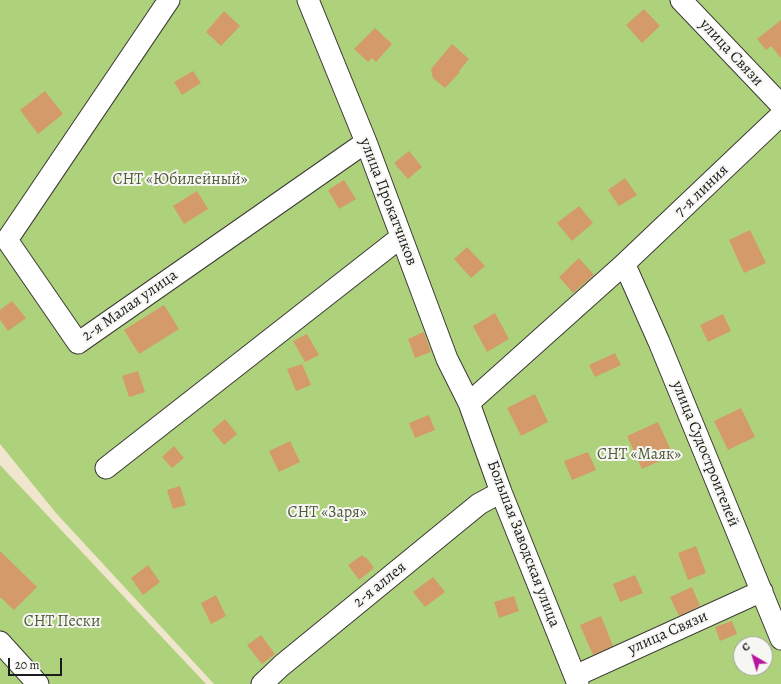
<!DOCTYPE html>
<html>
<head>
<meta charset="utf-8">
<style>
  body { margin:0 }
  #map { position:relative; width:781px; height:684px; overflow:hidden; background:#f0e5cd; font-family:Alegreya,serif }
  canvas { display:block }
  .north { position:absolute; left:733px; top:636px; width:40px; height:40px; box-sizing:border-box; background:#f6f6f2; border:1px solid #9f9f9c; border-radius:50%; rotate:322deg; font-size:11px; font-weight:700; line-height:16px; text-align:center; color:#1c1c1c }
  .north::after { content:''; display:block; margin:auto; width:14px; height:18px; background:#b5179e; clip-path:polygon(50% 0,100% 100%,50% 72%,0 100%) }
  .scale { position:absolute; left:8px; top:658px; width:54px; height:18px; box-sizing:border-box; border:2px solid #1c1c1c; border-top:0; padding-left:5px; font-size:12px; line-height:14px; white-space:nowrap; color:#1c1c1c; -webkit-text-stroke:3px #f6f6f2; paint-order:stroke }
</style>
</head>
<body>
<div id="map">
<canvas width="781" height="684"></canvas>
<div class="north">С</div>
<div class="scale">20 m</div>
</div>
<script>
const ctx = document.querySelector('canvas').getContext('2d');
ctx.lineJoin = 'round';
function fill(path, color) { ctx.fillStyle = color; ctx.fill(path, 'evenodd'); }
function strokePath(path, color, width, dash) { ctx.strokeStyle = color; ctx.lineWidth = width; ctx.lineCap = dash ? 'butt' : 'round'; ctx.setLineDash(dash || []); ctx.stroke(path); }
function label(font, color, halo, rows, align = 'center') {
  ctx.font = font + ' Alegreya,serif'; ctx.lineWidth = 4; ctx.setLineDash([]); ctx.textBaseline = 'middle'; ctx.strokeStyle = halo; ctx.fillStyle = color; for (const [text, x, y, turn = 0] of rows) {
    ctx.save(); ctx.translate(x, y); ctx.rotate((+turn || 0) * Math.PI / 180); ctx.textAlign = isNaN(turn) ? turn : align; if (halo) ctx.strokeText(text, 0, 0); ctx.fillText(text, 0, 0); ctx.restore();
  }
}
fill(new Path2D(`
  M 0,0 L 781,0 L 781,684 L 214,684 L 56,513 L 0,444 ZM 741,644 L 765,644 L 765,668 L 741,668 Z
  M 0,465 L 206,684 L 0,684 Z`), '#aed27b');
fill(new Path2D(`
  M 644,9 L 660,26 L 642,43 L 626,25 Z
  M 224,11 L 240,26 L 221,46 L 206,32 Z
  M 781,20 L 781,58 L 771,46 L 766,50 L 757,39 Z
  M 375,28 L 392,44 L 376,62 L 372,58 L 368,62 L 354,49 Z
  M 452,44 L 469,59 L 459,71 L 460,72 L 445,88 L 433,78 L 431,69 Z
  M 193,71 L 201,83 L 182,95 L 174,82 Z
  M 45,91 L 63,114 L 38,134 L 20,110 Z
  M 409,151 L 422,167 L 408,179 L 394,163 Z
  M 625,178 L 637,195 L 619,206 L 608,190 Z
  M 344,180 L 356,199 L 339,209 L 328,190 Z
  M 197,191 L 208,209 L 184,224 L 173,206 Z
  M 579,206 L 593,223 L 572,241 L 557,223 Z
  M 750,230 L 766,263 L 744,273 L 729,240 Z
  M 467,247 L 485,266 L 471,278 L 454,259 Z
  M 579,258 L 594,275 L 573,293 L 559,277 Z
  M 12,301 L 26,318 L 8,331 L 0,320 L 0,310 Z
  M 164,305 L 179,329 L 139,354 L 124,330 Z
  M 495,313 L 509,339 L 487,352 L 473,326 Z
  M 723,314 L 731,331 L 708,342 L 700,325 Z
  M 424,332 L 431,352 L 415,358 L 408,339 Z
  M 307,334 L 319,355 L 305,362 L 293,341 Z
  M 615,353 L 621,365 L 595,377 L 589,365 Z
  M 302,364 L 311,385 L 296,391 L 287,369 Z
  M 138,371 L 145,392 L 129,397 L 122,376 Z
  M 535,394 L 548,422 L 521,436 L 507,408 Z
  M 741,408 L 755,437 L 728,450 L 714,421 Z
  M 429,415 L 435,430 L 415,438 L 409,423 Z
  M 225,419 L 237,434 L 224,445 L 212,430 Z
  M 658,422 L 673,455 L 642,469 L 627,436 Z
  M 290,441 L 300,462 L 279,472 L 269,451 Z
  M 174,446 L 184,458 L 172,468 L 162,457 Z
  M 588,452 L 596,470 L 572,480 L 564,461 Z
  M 180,486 L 186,505 L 173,509 L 167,490 Z
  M 696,546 L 706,573 L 688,580 L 678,553 Z
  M 0,551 L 37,587 L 14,610 L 0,597 Z
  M 362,555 L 365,558 L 366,557 L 374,568 L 359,580 L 348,565 Z
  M 148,565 L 160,582 L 143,595 L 131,578 Z
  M 635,575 L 643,593 L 620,602 L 613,584 Z
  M 433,577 L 445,592 L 425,607 L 413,592 Z
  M 692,587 L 700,606 L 679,616 L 670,597 Z
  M 216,595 L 226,616 L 211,624 L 201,603 Z
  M 514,596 L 519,611 L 499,618 L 494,602 Z
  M 601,616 L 613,646 L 593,655 L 580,625 Z
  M 732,621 L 737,634 L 720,641 L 715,627 Z
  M 261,635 L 275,654 L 262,664 L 247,645 Z`), '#d59a6a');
const minor = new Path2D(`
  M 169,0 L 7,240 L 78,343 L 366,142
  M 308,0 L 366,142 L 447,359 L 469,403 L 501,492 L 578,684
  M 681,0 L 781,105
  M 622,266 L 628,272 L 659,342 L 781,639
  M 469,403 L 622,266 L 781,115
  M 106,468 L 401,237
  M 0,642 L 38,684
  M 575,676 L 762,591
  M 262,684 L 281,666 L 479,504 L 501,492`);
strokePath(minor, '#3c3a37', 23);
strokePath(minor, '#fff', 21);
label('16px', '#1c1c1c', '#f6f6f2', [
  ["улица Связи",731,53,47],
  ["7-я линия",702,191,-44],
  ["улица Прокатчиков",388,202,69],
  ["2-я Малая улица",130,306,-35],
  ["улица Судостроителей",705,454,68],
  ["Большая Заводская улица",523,544,69],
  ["2-я аллея",380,585,-39],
  ["улица Связи",668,633,-24]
]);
label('16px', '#4f5c3d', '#f6f6f2', [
  ["СНТ «Юбилейный»",180,180],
  ["СНТ «Маяк»",639,455],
  ["СНТ «Заря»",327,513],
  ["СНТ Пески",62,622]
]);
</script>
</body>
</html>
